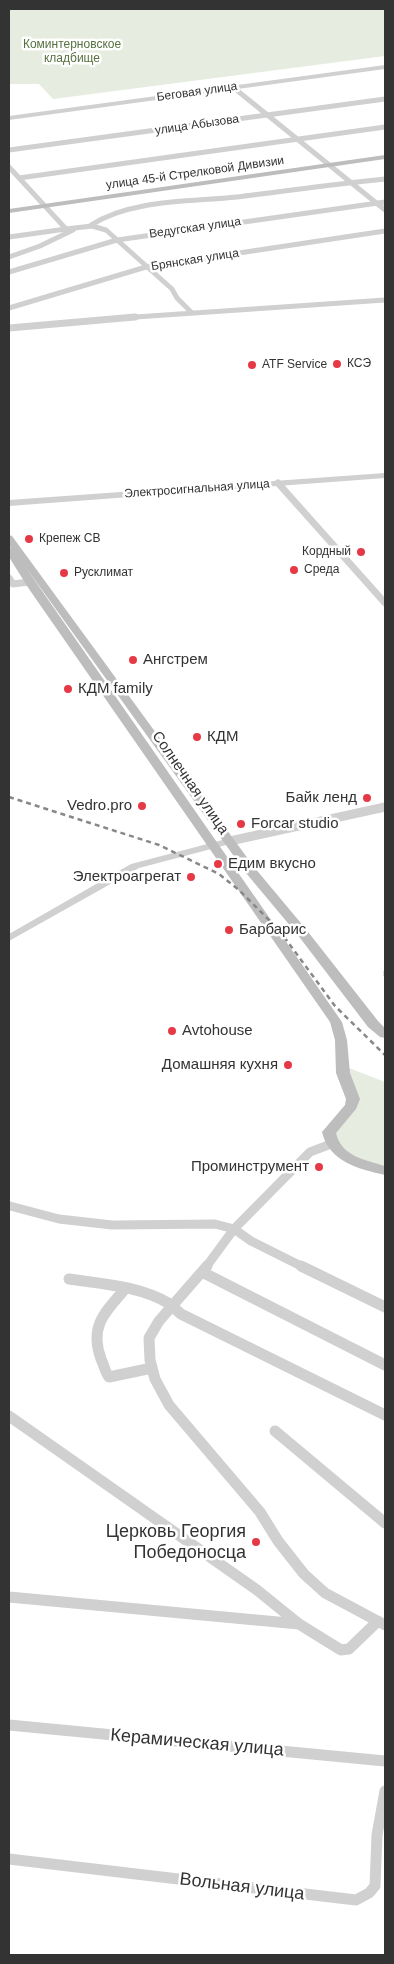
<!DOCTYPE html>
<html>
<head>
<meta charset="utf-8">
<style>
  body { margin:0 }
  #map { position:relative; width:394px; height:1964px; overflow:hidden; background:#fff; font-family:Helvetica,sans-serif }
  canvas { display:block }
  .frame { position:absolute; inset:0; border:10px solid #333; pointer-events:none }
</style>
</head>
<body>
<div id="map">
<canvas width="394" height="1964"></canvas>
<div class="frame"></div>
</div>
<script>
const ctx = document.querySelector('canvas').getContext('2d');
ctx.lineJoin = 'round';
function fill(path, color) { ctx.fillStyle = color; ctx.fill(path, 'evenodd'); }
function strokePath(path, color, width, dash) { ctx.strokeStyle = color; ctx.lineWidth = width; ctx.lineCap = dash ? 'butt' : 'round'; ctx.setLineDash(dash || []); ctx.stroke(path); }
function label(font, color, halo, rows, align = 'center') {
  ctx.font = font + ' Helvetica,sans-serif'; ctx.lineWidth = 5; ctx.setLineDash([]); ctx.textBaseline = 'middle'; ctx.strokeStyle = halo; ctx.fillStyle = color; for (const [text, x, y, turn = 0] of rows) {
    ctx.save(); ctx.translate(x, y); ctx.rotate((+turn || 0) * Math.PI / 180); ctx.textAlign = isNaN(turn) ? turn : align; if (halo) ctx.strokeText(text, 0, 0); ctx.fillText(text, 0, 0); ctx.restore();
  }
}
fill(new Path2D(`
  M 9,9 L 385,9 L 385,56 L 53,99 L 39,84 L 9,84 Z
  M 349,1068 L 385,1082 L 385,1169 L 362,1161 L 340,1149 L 333,1135 L 353,1106 Z`), '#e6ecdf');
strokePath(new Path2D(`
  M 234,88 L 385,210
  M 9,150 L 385,99
  M 9,167 L 66,229 L 92,226 L 106,230 L 172,289 L 177,298 L 192,313
  M 19,178 L 385,127
  M 91,225 C 132,199 190,202 237,197 C 286,191 335,184 385,179
  M 9,237 L 66,229
  M 9,257 L 40,246 L 73,230
  M 9,272 L 117,240 L 385,202
  M 9,308 L 146,267 L 385,231
  M 121,318 L 385,300`), '#d0d0d0', 5);
strokePath(new Path2D(`
  M 9,328 L 135,317
  M 278,483 L 385,603
  M 9,578 L 13,584 L 29,582`), '#d0d0d0', 7);
strokePath(new Path2D(`
  M 230,841 L 385,807
  M 10,1206 L 59,1219 L 112,1225 L 215,1224 L 234,1229 L 251,1241 L 303,1267
  M 206,1267 L 234,1229 L 310,1152 L 331,1144`), '#d0d0d0', 9);
strokePath(new Path2D(`
  M 207,1266 L 159,1321 L 149,1338 L 150,1360 L 155,1379 L 169,1405 L 260,1512 L 278,1541 L 304,1574 L 325,1593 L 385,1625
  M 301,1266 L 385,1307
  M 202,1272 L 385,1365
  M 69,1279 C 102,1284 141,1286 170,1304 C 174,1307 177,1311 181,1314 L 385,1415
  M 126,1288 C 105,1312 89,1326 101,1359 C 104,1365 105,1372 109,1377 L 152,1368
  M 9,1416 L 257,1590 L 299,1624 L 341,1650 L 349,1649 L 378,1621
  M 275,1431 L 385,1523
  M 9,1597 L 299,1624
  M 9,1725 L 385,1761
  M 9,1859 L 356,1900 L 369,1893 L 375,1886 L 377,1835 L 385,1791`), '#d0d0d0', 11);
fill(new Path2D(`
  M 385,65 L 385,69 L 9,120 L 9,116 Z
  M 385,473 L 385,478 L 9,506 L 9,500 Z
  M 230,838 L 234,839 L 235,841 L 234,843 L 139,868 L 9,941 L 9,934 L 131,864 Z`), '#d0d0d0');
fill(new Path2D(`
  M 385,155 L 385,159 L 9,213 L 9,209 Z
  M 9,535 L 12,536 L 254,867 L 305,928 L 378,1021 L 385,1028 L 385,1038 L 380,1037 L 368,1027 L 297,934 L 246,873 L 24,565 L 342,1022 L 347,1040 L 350,1073 L 360,1099 L 356,1109 L 336,1133 C 341,1156 365,1160 385,1166 L 385,1175 C 359,1169 329,1162 322,1132 L 345,1105 L 346,1099 L 336,1073 L 335,1040 L 330,1022 L 29,589 L 9,557 L 9,547 L 11,548 L 9,545 Z`), '#bdbdbd');
strokePath(new Path2D(`
  M 9,797 L 159,845 L 219,874 L 239,890 L 279,930 L 335,1006 L 385,1055
  M 385,971 L 385,980`), '#888', 2.5, [5, 4]);
for (const [x, y, r, color] of [
  [337,364,5,"#e63946"],
  [252,365,5,"#e63946"],
  [29,539,5,"#e63946"],
  [361,552,5,"#e63946"],
  [294,570,5,"#e63946"],
  [64,573,5,"#e63946"],
  [133,660,5,"#e63946"],
  [68,689,5,"#e63946"],
  [197,737,5,"#e63946"],
  [367,798,5,"#e63946"],
  [142,806,5,"#e63946"],
  [241,824,5,"#e63946"],
  [218,864,5,"#e63946"],
  [191,877,5,"#e63946"],
  [229,930,5,"#e63946"],
  [172,1031,5,"#e63946"],
  [288,1065,5,"#e63946"],
  [319,1167,5,"#e63946"],
  [256,1542,5,"#e63946"]
]) { const dot = new Path2D(); dot.arc(x, y, r, 0, 2 * Math.PI); ctx.fillStyle = color; ctx.fill(dot); strokePath(dot, '#fff', 2); }
label('12px', '#56703f', '#fff', [
  ["Коминтерновское",72,45],
  ["кладбище",72,59]
]);
label('12px', '#333', '#fff', [
  ["Беговая улица",197,92,-8],
  ["улица Абызова",197,125,-8],
  ["улица 45-й Стрелковой Дивизии",195,173,-8],
  ["Ведугская улица",195,228,-8],
  ["Брянская улица",195,260,-9],
  ["Электросигнальная улица",197,489,-4]
]);
label('12px', '#333', '#fff', [
  ["КСЭ",347,364],
  ["ATF Service",262,365],
  ["Крепеж СВ",39,539],
  ["Кордный",351,552,"right"],
  ["Среда",304,570],
  ["Русклимат",74,573]
], 'left');
label('15px', '#333', '#fff', [
  ["Ангстрем",143,660],
  ["КДМ family",78,689],
  ["КДМ",207,737],
  ["Байк ленд",357,798,"right"],
  ["Vedro.pro",132,806,"right"],
  ["Forcar studio",251,824],
  ["Едим вкусно",228,864],
  ["Электроагрегат",181,877,"right"],
  ["Барбарис",239,930],
  ["Avtohouse",182,1031],
  ["Домашняя кухня",278,1065,"right"],
  ["Проминструмент",309,1167,"right"]
], 'left');
label('15px', '#333', '#fff', [
  ["Солнечная улица",190,783,55]
]);
label('18px', '#333', '#fff', [
  ["Церковь Георгия",246,1532],
  ["Победоносца",246,1553]
], 'right');
label('18px', '#333', '#fff', [
  ["Керамическая улица",197,1743,5],
  ["Вольная улица",242,1887,7]
]);
</script>
</body>
</html>
